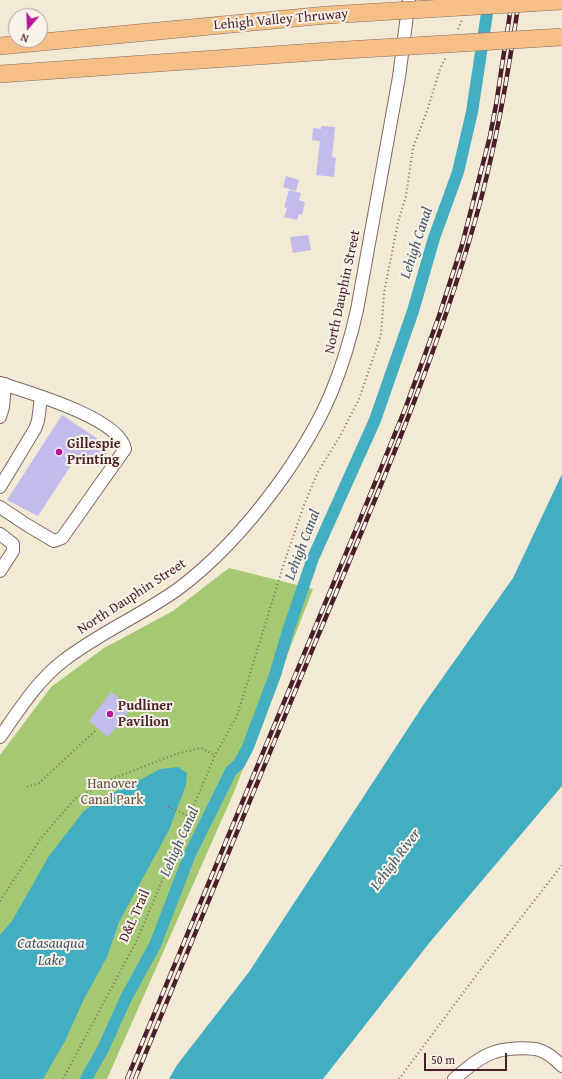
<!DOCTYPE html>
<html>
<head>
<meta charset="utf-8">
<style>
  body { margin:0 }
  #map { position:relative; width:562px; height:1079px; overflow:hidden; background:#f2ead5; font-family:"Gentium Book Plus",serif }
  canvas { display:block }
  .north { position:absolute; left:8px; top:8px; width:40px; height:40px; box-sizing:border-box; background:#f7f3e8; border:1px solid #b29e9c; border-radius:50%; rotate:199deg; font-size:11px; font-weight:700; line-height:16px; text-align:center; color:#4a1f2b }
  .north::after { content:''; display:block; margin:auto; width:14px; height:18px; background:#b5179e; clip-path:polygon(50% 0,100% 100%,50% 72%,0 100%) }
  .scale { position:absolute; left:424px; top:1053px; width:83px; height:18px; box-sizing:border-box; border:2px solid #4a1f2b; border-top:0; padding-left:5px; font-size:12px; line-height:14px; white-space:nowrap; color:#4a1f2b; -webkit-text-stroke:3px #f7f3e8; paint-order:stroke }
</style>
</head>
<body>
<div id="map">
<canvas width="562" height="1079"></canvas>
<div class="north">N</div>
<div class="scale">50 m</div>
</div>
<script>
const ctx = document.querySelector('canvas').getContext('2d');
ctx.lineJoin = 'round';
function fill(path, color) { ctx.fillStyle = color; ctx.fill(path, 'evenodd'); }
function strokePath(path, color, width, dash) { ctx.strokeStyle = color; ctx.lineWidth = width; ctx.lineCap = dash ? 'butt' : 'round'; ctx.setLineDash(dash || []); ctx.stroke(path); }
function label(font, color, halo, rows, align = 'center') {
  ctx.font = font + ' "Gentium Book Plus",serif'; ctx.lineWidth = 4; ctx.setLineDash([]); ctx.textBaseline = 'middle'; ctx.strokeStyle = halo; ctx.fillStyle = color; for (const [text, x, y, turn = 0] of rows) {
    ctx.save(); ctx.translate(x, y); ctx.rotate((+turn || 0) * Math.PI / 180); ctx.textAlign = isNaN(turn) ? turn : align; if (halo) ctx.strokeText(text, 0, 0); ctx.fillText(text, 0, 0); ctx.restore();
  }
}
fill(new Path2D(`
  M 229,568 L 313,589 L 234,792 L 107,1079 L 0,1079 L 0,755 L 51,687 L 104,648 L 173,611 Z`), '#a5c973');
fill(new Path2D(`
  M 562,474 L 562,786 L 430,942 L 323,1079 L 169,1079 L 177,1065 L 249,972 L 424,704 L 513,578 Z
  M 178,767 L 187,773 L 186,785 L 169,830 L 119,922 L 107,957 L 83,1001 L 65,1041 L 43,1079 L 0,1079 L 0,935 L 12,921 L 49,856 L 83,812 L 102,797 L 127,787 L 160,769 Z`), '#43adc2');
strokePath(new Path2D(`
  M 86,1079 L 103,1049 L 126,998 L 155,945 L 190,854 L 231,771 L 239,764 L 248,747 L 275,675 L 288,631 L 313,558 L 375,420 L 413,311 L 434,238 L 458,172 L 472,112 L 489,0`), '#43adc2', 12);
fill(new Path2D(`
  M 321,126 L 335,127 L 332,157 L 336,158 L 334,177 L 316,175 L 320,141 L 312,140 L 313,128 L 321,129 Z
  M 286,176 L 299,180 L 296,191 L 283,187 Z
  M 289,190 L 301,193 L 299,200 L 305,202 L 302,215 L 299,214 L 297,220 L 284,217 L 287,208 L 284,207 Z
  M 308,235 L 311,250 L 293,253 L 290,237 Z
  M 62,415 L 110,447 L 99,467 L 77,456 L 38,516 L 7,500 Z
  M 111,692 L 131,708 L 108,737 L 89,721 Z`), '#c2bbec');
const minor = new Path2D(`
  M 0,383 C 27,392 120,418 125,449 L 62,538 L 54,541 L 27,525 L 0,507
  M 0,417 L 3,407 L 5,384
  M 0,487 L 35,429 L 38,421 L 41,397
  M 0,534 L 13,544 L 13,551 L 0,571
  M 0,737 C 19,710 37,681 63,661 C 99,633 142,615 178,589 C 217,560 248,525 276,487 C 298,457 318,425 332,391 C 343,364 351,337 357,310 L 399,77 L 409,0
  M 454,1079 C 465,1070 478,1058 492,1053 C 503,1048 528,1047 539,1050 C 547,1052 556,1060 562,1066`);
const highway = new Path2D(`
  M 0,46 L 327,15
  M 0,74 L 329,51`);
strokePath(minor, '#856666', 14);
strokePath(highway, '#856666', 18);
strokePath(new Path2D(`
  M 458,29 L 462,20
  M 27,787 L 39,783 L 95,731
  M 168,807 L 189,816
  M 0,901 L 41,838 L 75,799 L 109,780 L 176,754 L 201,748 L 215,755
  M 63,1079 L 137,940 L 215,755 L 237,716 L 284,563 L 304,505 L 318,472 L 340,436 L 359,399 L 381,335 L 384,293 L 398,222 L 406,196 L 413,148 L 427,111 L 440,69 L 446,57
  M 399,1079 L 478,973 L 562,865`), '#856666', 2, [1, 3]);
strokePath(minor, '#fff', 12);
strokePath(highway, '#f5bf86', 17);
const rail = new Path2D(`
  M 127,1079 L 361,517 L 405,409 L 439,316 L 462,245 L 490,136 L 496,105 L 512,0
  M 135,1079 C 196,931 257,784 318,636 C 375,500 435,363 475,221 C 496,148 508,74 519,0`);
strokePath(rail, '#4a1f2b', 4.5);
strokePath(rail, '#f7f3e8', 3, [9]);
const highwayBridge = new Path2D(`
  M 327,15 L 562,1
  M 329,51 L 562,37`);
strokePath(highwayBridge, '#856666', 18, []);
strokePath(highwayBridge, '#f5bf86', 17);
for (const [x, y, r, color] of [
  [59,452,4,"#b5179e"],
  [110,714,4,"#b5179e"]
]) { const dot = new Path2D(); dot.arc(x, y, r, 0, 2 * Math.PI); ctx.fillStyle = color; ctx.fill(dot); strokePath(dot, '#f7f3e8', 1.5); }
label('14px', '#4a1f2b', '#f7f3e8', [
  ["Lehigh Valley Thruway",281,20,-5],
  ["North Dauphin Street",343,292,-78],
  ["North Dauphin Street",132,597,-33],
  ["D&L Trail",135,916,-66]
]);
label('bold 14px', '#4a1f2b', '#f7f3e8', [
  ["Gillespie",67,444],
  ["Printing",67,460],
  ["Pudliner",118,706],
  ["Pavilion",118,722]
], 'left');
label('14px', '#655241', '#f7f3e8', [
  ["Hanover",112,784],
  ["Canal Park",112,800]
]);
label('italic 15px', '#475867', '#f7f3e8', [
  ["Lehigh Canal",417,243,-72],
  ["Lehigh Canal",303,545,-69],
  ["Lehigh Canal",180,842,-66],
  ["Lehigh River",396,860,-53],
  ["Catasauqua",51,944],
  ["Lake",51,961]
]);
</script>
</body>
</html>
